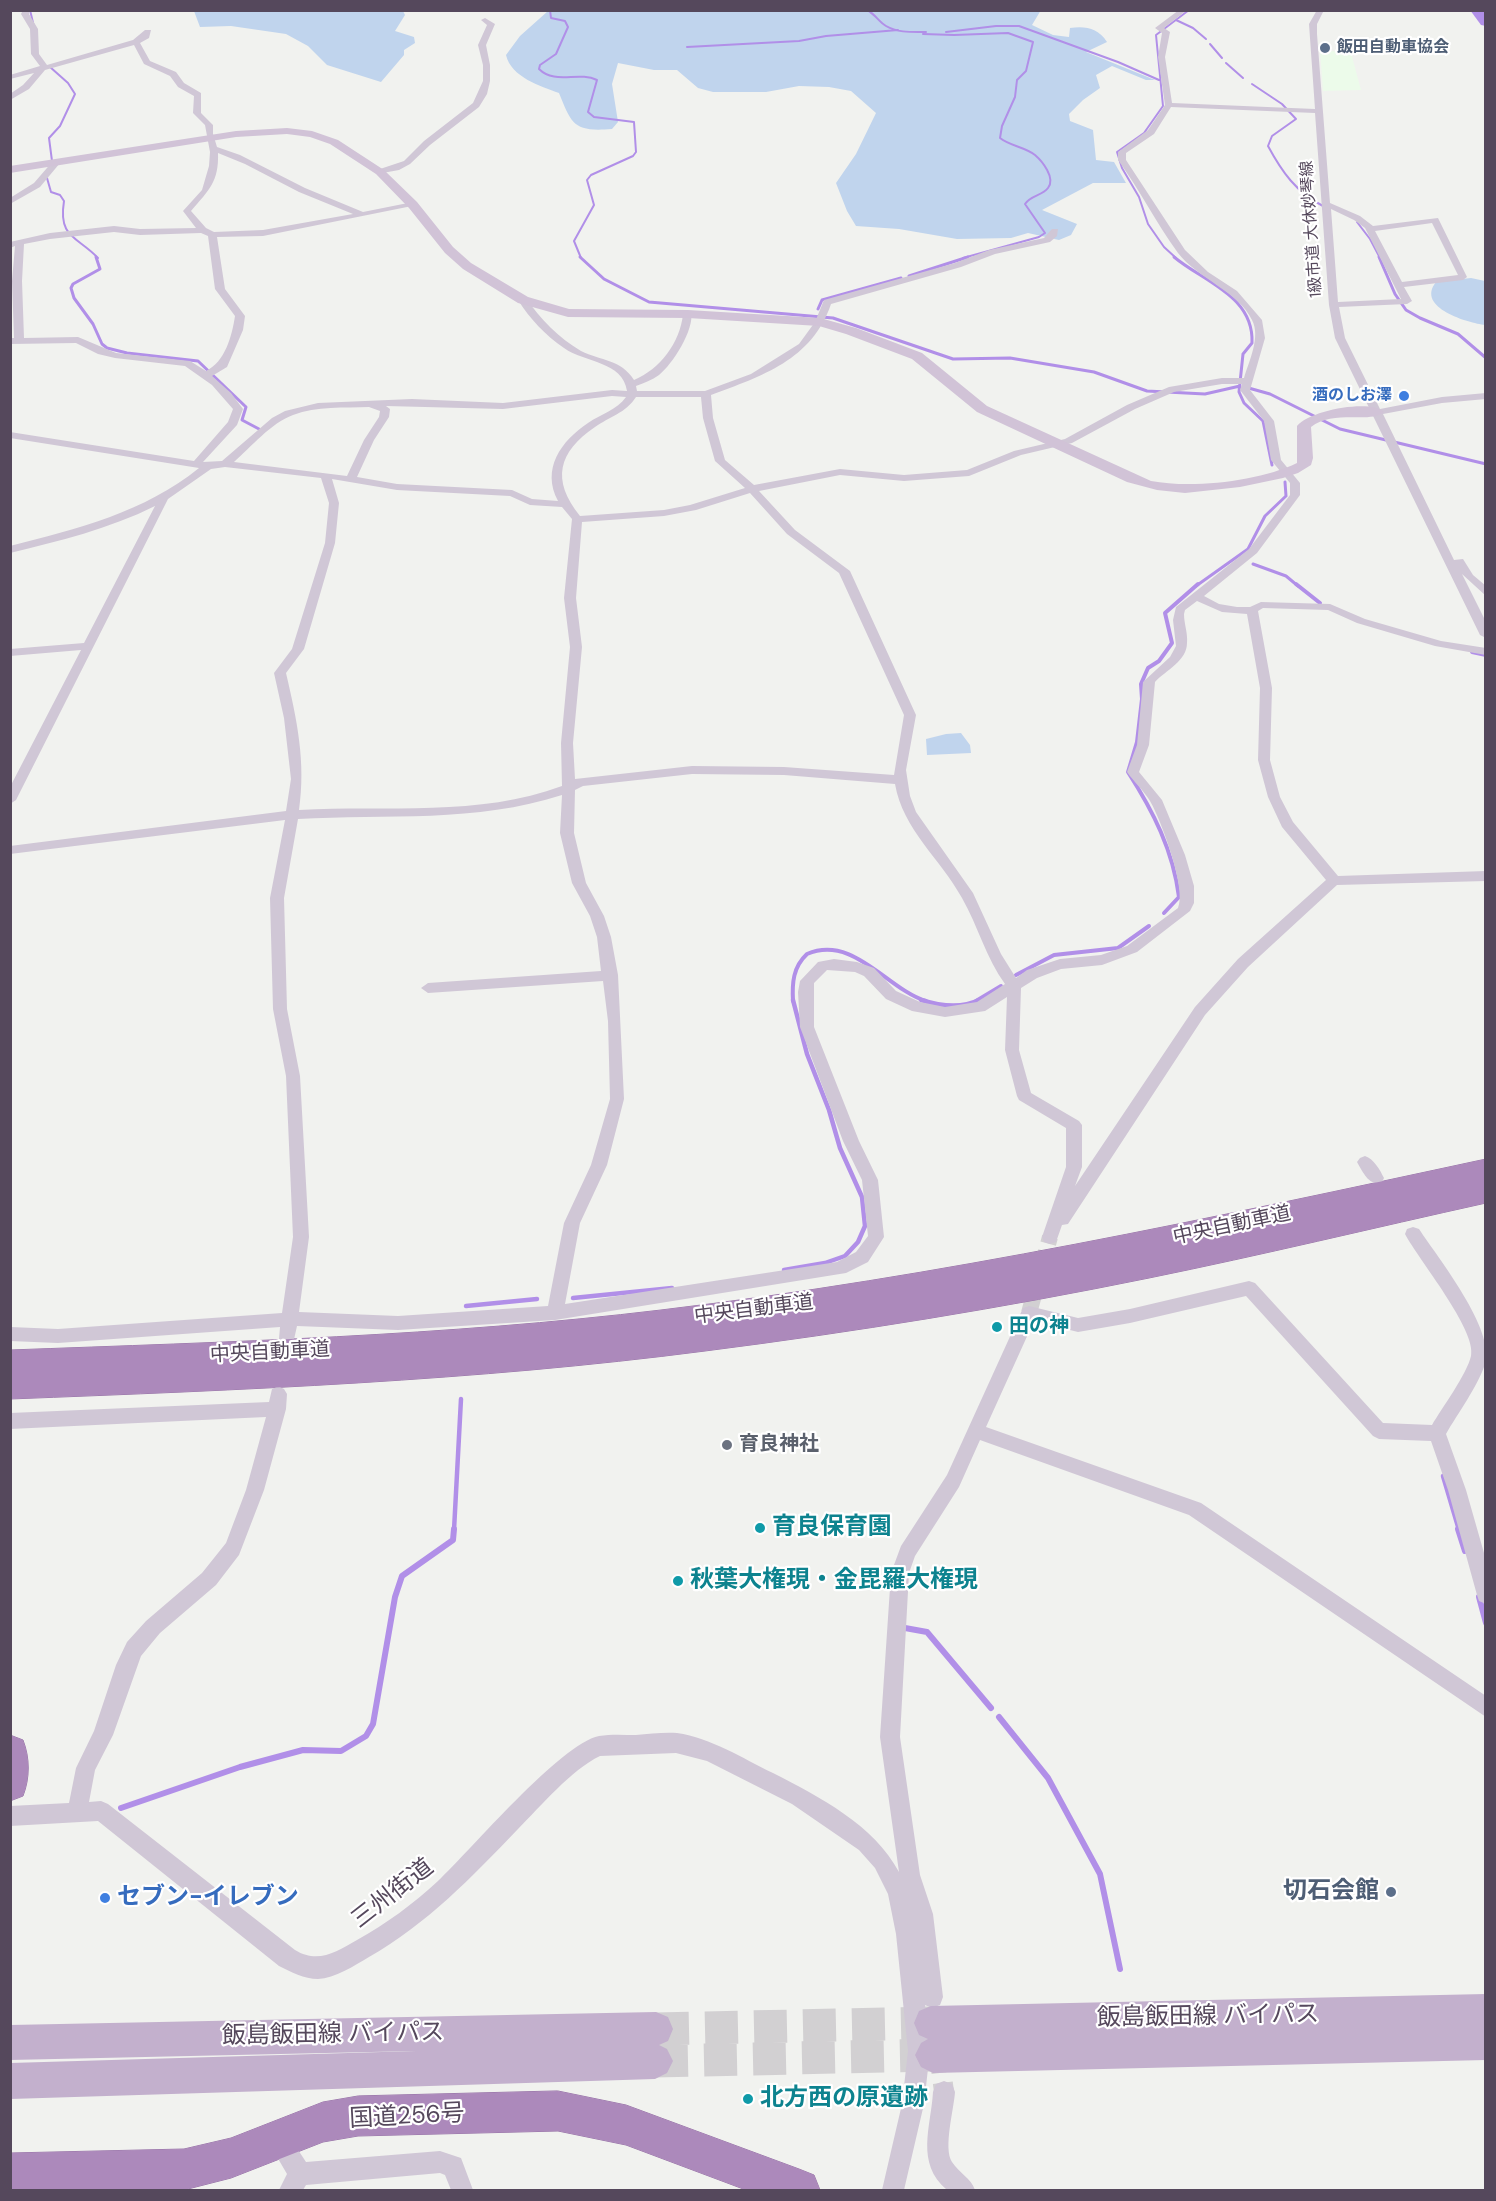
<!DOCTYPE html>
<html>
<head>
<meta charset="utf-8">
<style>
  body { margin:0 }
  #map { position:relative; width:1496px; height:2201px; overflow:hidden; background:#f1f2ef; font-family:"DM Sans",sans-serif }
  canvas { display:block }
  .frame { position:absolute; inset:0; border:12px solid #55485c; pointer-events:none }
</style>
</head>
<body>
<div id="map">
<canvas width="1496" height="2201"></canvas>
<div class="frame"></div>
</div>
<script>
const ctx = document.querySelector('canvas').getContext('2d');
ctx.lineJoin = 'round';
function fill(path, color) { ctx.fillStyle = color; ctx.fill(path, 'evenodd'); }
function strokePath(path, color, width, dash) { ctx.strokeStyle = color; ctx.lineWidth = width; ctx.lineCap = dash ? 'butt' : 'round'; ctx.setLineDash(dash || []); ctx.stroke(path); }
function label(font, color, halo, rows, align = 'center') {
  ctx.font = font + ' "DM Sans","Noto Sans JP",sans-serif'; ctx.lineWidth = 4.5; ctx.setLineDash([]); ctx.textBaseline = 'middle'; ctx.strokeStyle = halo; ctx.fillStyle = color; for (const [text, x, y, turn = 0] of rows) {
    ctx.save(); ctx.translate(x, y); ctx.rotate((+turn || 0) * Math.PI / 180); ctx.textAlign = isNaN(turn) ? turn : align; if (halo) ctx.strokeText(text, 0, 0); ctx.fillText(text, 0, 0); ctx.restore();
  }
}
fill(new Path2D(`
  M 1320,50 L 1351,53 L 1361,90 L 1323,91 Z`), '#ecfbea');
fill(new Path2D(`
  M 1041,10 L 1032,25 L 1053,35 L 1069,37 L 1070,28 C 1086,26 1098,28 1107,42 L 1086,52 L 1155,80 L 1146,80 L 1112,66 L 1096,75 L 1100,88 L 1083,100 L 1069,114 L 1070,121 L 1093,130 L 1096,160 L 1114,162 L 1126,183 L 1093,183 L 1042,210 L 1077,224 L 1071,235 L 1059,240 L 1028,233 L 1011,238 L 957,239 L 899,229 L 856,226 L 847,211 L 836,183 L 856,154 L 876,113 L 851,91 L 829,87 L 799,86 L 766,92 L 713,92 L 698,88 L 677,70 L 654,70 L 618,63 L 612,84 L 618,122 L 612,129 C 574,132 572,125 559,93 C 540,86 511,77 506,55 L 520,36 L 548,11 Z
  M 194,11 L 403,11 L 405,15 L 395,31 L 414,37 L 415,43 L 404,50 L 404,55 L 381,82 L 327,65 L 308,46 L 286,34 L 231,26 L 200,27 Z
  M 1471,278 L 1485,281 L 1485,325 C 1469,323 1415,308 1436,282 Z
  M 961,733 L 970,745 L 971,753 L 927,755 L 926,739 L 946,734 Z`), '#c0d4ed');
strokePath(new Path2D(`
  M 30,10 L 34,27
  M 550,10 L 551,18 L 565,21 L 568,27 L 556,54 L 540,65 L 539,69 C 555,85 578,71 597,80 L 588,112 L 594,117 L 634,122 L 636,152 L 633,156 L 591,175 L 587,180 L 594,205 L 574,241 L 581,258
  M 867,10 C 875,14 879,22 886,26 C 898,33 912,32 926,32
  M 1176,20 L 1193,28 L 1206,39
  M 946,32 L 996,26 L 1019,26 L 1118,62 L 1159,80
  M 923,34 L 954,35 L 1008,33 L 1033,42 L 1026,71 L 1017,80 L 1015,97 L 1002,126 L 1000,138 C 1010,146 1025,147 1035,155 C 1042,161 1056,178 1048,188 C 1042,196 1031,195 1025,204 L 1045,233 L 1039,237 L 963,258
  M 1210,44 L 1222,58
  M 687,47 L 799,41 L 826,36 L 898,30
  M 1226,63 L 1243,78
  M 50,67 L 68,83 L 75,94 L 60,126 L 49,138 L 52,161
  M 1252,84 L 1282,104 L 1296,119 L 1272,136 L 1268,146 C 1282,172 1296,192 1323,206
  M 47,178 L 51,192 L 60,195 L 64,201 C 58,238 77,236 98,258
  M 1357,222 L 1370,239 L 1380,258
  M 1176,258 L 1164,247 L 1148,224 L 1139,197 L 1122,168 L 1117,152 L 1144,133 L 1163,106 L 1156,35 L 1189,10`), '#b18fe8', 2);
strokePath(new Path2D(`
  M 96,257 L 100,269 L 73,284 L 71,288 L 74,298 L 93,324 L 102,344 L 107,348 L 127,353 L 198,361 L 246,407 L 242,420 L 259,429
  M 580,257 L 604,279 L 649,302 L 833,318 L 953,359 L 1010,358 L 1094,372 L 1147,391 L 1205,394 L 1240,386
  M 1174,257 C 1204,282 1254,296 1252,343 L 1243,354 L 1239,392 L 1244,403 L 1263,421 L 1272,465
  M 1379,257 L 1395,294 L 1406,310 L 1420,318 L 1458,334 L 1486,358
  M 909,276 L 968,257
  M 818,309 L 822,300 L 901,278
  M 1245,387 L 1270,394 L 1340,429 L 1486,464
  M 1253,564 L 1286,576 L 1298,586
  M 1196,586 L 1248,549 L 1265,516 L 1286,496 L 1285,482`), '#b18fe8', 3);
strokePath(new Path2D(`
  M 1296,584 L 1320,603
  M 1472,652 L 1486,655
  M 1164,913 L 1179,897 C 1173,850 1153,811 1128,772 L 1137,742 L 1142,699 L 1141,684 L 1148,668 L 1159,661 L 1172,643 L 1165,613 L 1198,584
  M 1016,975 L 1054,955 L 1118,948 L 1149,926
  M 793,1001 C 792,983 793,967 807,954 C 853,934 887,989 926,1001
  M 976,1001 L 1001,986`), '#b18fe8', 4);
strokePath(new Path2D(`
  M 921,1000 C 940,1006 961,1009 979,1000
  M 784,1270 L 825,1263 L 845,1256 L 858,1242 L 865,1226 L 862,1197 L 840,1148 L 829,1110 L 807,1054 L 793,1000
  M 573,1298 L 672,1288
  M 466,1306 L 537,1299
  M 1443,1476 L 1459,1530
  M 454,1530 L 461,1399`), '#b18fe8', 4.5);
strokePath(new Path2D(`
  M 1458,1529 L 1465,1551
  M 1479,1597 L 1486,1623
  M 905,1628 L 927,1632 L 991,1708
  M 999,1717 L 1048,1778 L 1100,1874 L 1120,1969
  M 121,1808 L 240,1767 L 303,1750 L 341,1751 L 366,1736 L 373,1724 L 395,1597 L 402,1576 L 453,1540 L 454,1529`), '#b18fe8', 6);
fill(new Path2D(`
  M 1470,10 L 1483,10 L 1486,13 L 1486,26 L 1481,25 Z`), '#b18fe8');
strokePath(new Path2D(`
  M 1029,1313 L 1050,1237`), '#d2d0d2', 16, [16, 8]);
strokePath(new Path2D(`
  M 939,2053 L 944,2092`), '#d2d0d2', 20, [20, 10]);
strokePath(new Path2D(`
  M 656,2029 L 931,2023
  M 655,2061 L 933,2055`), '#d2d0d2', 33, [33, 16]);
const highway = new Path2D(`
  M 1486,1159 L 1486,1203 C 1373,1228 1262,1255 1149,1278 C 1002,1308 854,1332 705,1351 C 475,1381 242,1390 10,1399 L 10,1350 C 228,1342 445,1336 661,1310 C 939,1277 1212,1218 1486,1159 Z
  M 10,1735 L 23,1740 C 30,1758 30,1778 23,1796 L 10,1801 Z
  M 558,2091 L 626,2105 L 799,2169 L 814,2175 L 820,2190 L 746,2190 L 626,2145 L 558,2131 L 358,2136 L 323,2142 L 231,2178 L 184,2190 L 10,2190 L 10,2153 L 184,2149 L 231,2138 L 323,2102 L 358,2096 Z`);
strokePath(highway, '#9875a7', 1);
fill(new Path2D(`
  M 23,10 L 30,10 L 29,14 L 38,29 L 39,54 L 47,65 L 133,40 L 145,30 L 151,30 L 149,38 L 140,43 L 150,61 L 176,72 L 184,83 L 201,93 L 201,113 L 213,125 L 213,134 L 217,147 L 240,155 L 305,188 L 363,212 L 413,202 L 417,205 L 263,236 L 217,237 L 225,289 L 245,316 L 243,330 L 227,367 L 212,376 L 231,393 L 243,409 L 237,425 L 203,462 L 222,461 L 272,418 L 285,411 L 318,403 L 412,399 L 503,403 L 612,390 L 627,391 C 623,361 585,363 564,348 C 545,335 530,319 518,300 L 520,298 L 526,298 C 540,319 559,338 581,351 C 601,361 621,359 634,380 C 660,369 680,343 683,314 L 691,312 C 695,329 672,365 659,375 C 652,380 644,383 636,386 L 637,391 L 705,391 L 751,374 L 799,344 L 815,322 L 824,300 L 955,263 L 989,250 L 1044,238 L 1052,229 L 1058,229 L 1057,236 L 1050,242 L 995,254 L 961,267 L 831,304 C 812,360 762,376 711,395 L 713,418 L 725,460 L 754,485 L 840,469 L 904,475 L 967,470 L 1014,451 L 1065,439 L 1127,405 L 1169,387 L 1222,378 L 1244,378 C 1249,361 1261,337 1252,320 C 1239,292 1197,278 1178,253 C 1156,223 1140,190 1118,160 L 1118,152 L 1148,130 L 1165,105 L 1158,57 L 1162,33 L 1155,28 L 1179,10 L 1187,10 L 1164,28 L 1170,32 L 1165,57 L 1172,103 L 1315,109 L 1309,24 L 1317,10 L 1324,10 L 1317,24 L 1317,34 L 1330,203 L 1360,216 L 1373,226 L 1438,218 L 1467,277 L 1463,280 L 1404,287 L 1412,301 L 1407,304 L 1339,307 L 1345,338 L 1380,409 L 1442,397 L 1486,393 L 1486,399 L 1442,403 L 1383,414 L 1454,560 L 1463,559 L 1473,575 L 1486,586 L 1486,596 L 1462,574 L 1486,622 L 1486,638 L 1480,635 L 1335,338 L 1329,305 L 1315,113 L 1171,107 L 1154,134 L 1126,153 L 1126,160 L 1185,250 L 1208,272 L 1237,291 L 1262,320 L 1265,338 L 1250,390 L 1274,421 L 1281,460 L 1300,483 L 1300,495 L 1257,553 L 1204,596 L 1219,604 L 1237,607 L 1250,607 L 1261,602 L 1330,604 L 1365,619 L 1441,641 L 1486,648 L 1486,655 L 1435,646 L 1357,623 L 1328,610 L 1263,608 L 1258,611 L 1272,688 L 1270,760 L 1280,797 L 1293,822 L 1338,876 L 1486,871 L 1486,881 L 1337,885 L 1248,967 L 1205,1015 L 1068,1224 L 1062,1225 L 1056,1242 L 1050,1244 L 1044,1242 L 1042,1237 L 1066,1167 L 1066,1128 L 1019,1100 L 1017,1096 L 1005,1050 L 1007,997 L 985,1011 L 945,1017 L 912,1011 L 886,999 L 864,976 L 855,972 L 827,970 L 814,983 L 814,1027 L 859,1141 L 878,1180 L 884,1237 L 868,1262 L 846,1273 L 555,1320 L 398,1330 L 297,1326 L 293,1344 L 287,1346 L 281,1344 L 279,1339 L 280,1327 L 58,1343 L 10,1341 L 10,1327 L 58,1329 L 282,1313 L 293,1237 L 286,1076 L 273,1009 L 270,898 L 285,820 L 10,854 L 10,846 L 286,811 L 291,779 L 284,718 L 274,673 L 292,649 L 325,543 L 329,503 L 321,478 L 225,467 L 211,469 L 168,499 L 16,800 L 10,804 L 10,787 L 81,650 L 10,656 L 10,649 L 84,643 L 155,506 C 109,529 59,541 10,553 L 10,546 C 77,529 145,512 199,468 L 10,438 L 10,432 L 194,461 L 228,422 L 233,409 L 212,385 L 185,366 L 115,358 L 98,354 L 76,343 L 10,344 L 10,338 L 14,338 L 12,281 L 15,246 L 10,248 L 10,242 L 50,233 L 114,226 L 140,229 L 196,228 L 183,211 L 202,190 L 209,166 L 210,152 L 205,125 L 193,113 L 194,96 L 178,87 L 170,76 L 144,64 L 134,45 L 45,70 L 29,89 L 10,100 L 10,94 L 23,85 L 34,73 L 10,79 L 10,75 L 40,66 L 31,54 L 30,29 L 21,14 ZM 218,153 L 245,164 L 299,192 L 353,214 L 263,230 L 214,232 L 206,228 L 191,211 C 209,190 219,182 218,153 ZM 1331,209 L 1354,220 L 1365,228 L 1401,299 L 1338,302 ZM 1432,223 L 1458,275 L 1402,282 L 1375,231 ZM 114,232 L 140,235 L 201,233 L 208,236 L 215,289 L 235,316 C 232,336 225,362 206,371 L 190,361 L 116,353 L 78,337 L 24,338 L 22,281 L 24,244 L 50,239 ZM 1222,384 L 1242,384 L 1240,390 L 1264,421 L 1271,460 L 1290,483 L 1290,495 L 1249,549 L 1176,607 L 1173,620 L 1176,646 L 1170,657 L 1143,682 L 1137,745 L 1127,772 C 1134,782 1144,791 1150,801 C 1161,820 1187,889 1178,908 L 1127,946 L 1101,955 L 1060,959 L 1027,970 L 1016,978 L 1001,954 L 973,893 L 916,812 L 910,796 L 906,770 L 916,715 L 850,571 L 795,530 L 759,491 L 840,475 L 904,481 L 969,476 L 1021,455 L 1072,443 L 1135,409 L 1174,392 ZM 612,396 L 626,397 C 617,410 601,414 588,423 C 561,441 541,469 558,501 L 532,499 L 512,490 L 397,484 L 357,477 L 374,440 L 389,417 L 390,409 L 386,406 L 503,409 ZM 636,397 L 701,397 L 703,418 L 715,461 L 745,488 L 690,505 L 664,510 L 580,516 C 551,480 558,452 595,427 C 609,417 626,413 636,397 ZM 369,407 L 380,411 L 379,417 L 364,440 L 347,476 L 234,462 C 251,447 271,423 293,415 C 317,406 344,408 369,407 ZM 332,479 L 397,490 L 510,496 L 530,505 L 562,507 L 572,519 L 564,598 L 570,647 L 561,743 L 562,786 C 479,817 387,805 299,810 C 306,762 297,720 286,673 L 304,649 L 335,543 L 339,503 ZM 750,493 L 787,534 L 839,573 L 904,715 L 894,775 L 784,767 L 692,766 L 575,779 L 573,743 L 582,647 L 576,598 L 582,522 L 664,516 L 696,510 ZM 1197,601 L 1222,612 L 1247,614 L 1260,688 L 1258,760 L 1268,797 L 1282,827 L 1326,880 L 1238,959 L 1195,1007 L 1075,1186 L 1082,1167 L 1082,1125 L 1079,1121 L 1031,1093 L 1019,1050 L 1021,988 L 1037,978 L 1061,969 L 1102,965 L 1137,952 L 1190,911 L 1194,903 L 1194,886 L 1185,855 L 1162,800 L 1139,772 L 1149,745 L 1155,682 C 1166,670 1187,661 1187,643 C 1188,633 1184,624 1184,614 L 1185,610 ZM 692,774 L 784,775 L 895,784 C 903,830 940,858 962,898 C 978,926 986,958 1005,984 L 977,1002 L 945,1007 L 920,1002 L 896,991 L 874,968 L 857,962 L 834,959 L 818,962 L 800,981 L 798,992 L 800,1027 L 843,1141 L 862,1180 L 868,1236 L 856,1252 L 837,1262 L 565,1304 L 580,1223 L 607,1165 L 624,1099 L 618,975 L 611,937 L 604,916 L 586,883 L 574,833 L 575,790 L 583,786 ZM 562,795 L 560,833 L 572,883 L 590,916 L 597,937 L 601,971 L 428,983 L 421,988 L 428,993 L 603,981 L 608,1021 L 610,1099 L 591,1165 L 564,1223 L 548,1306 L 398,1316 L 299,1312 L 309,1237 L 300,1076 L 287,1009 L 284,898 L 298,819 C 387,814 476,823 562,795 Z
  M 485,18 L 495,24 L 486,45 L 490,65 L 490,81 L 487,94 L 479,107 L 430,145 L 410,164 L 399,170 L 377,174 L 377,170 L 404,161 L 424,141 L 473,103 L 483,81 L 483,65 L 478,45 L 487,25 L 481,20 Z
  M 53,161 L 60,163 L 40,187 L 10,204 L 10,198 L 34,183 Z
  M 1365,1156 C 1374,1159 1380,1170 1384,1178 L 1382,1182 C 1369,1187 1363,1172 1357,1162 L 1360,1158 Z
  M 1413,1227 L 1419,1229 C 1438,1258 1496,1330 1485,1364 C 1478,1386 1458,1413 1446,1434 L 1466,1490 L 1486,1560 L 1486,1604 L 1479,1601 L 1477,1595 L 1448,1490 L 1431,1441 L 1379,1439 L 1373,1436 L 1246,1296 L 1130,1323 L 1078,1332 L 1034,1321 L 986,1427 L 1201,1503 L 1486,1696 L 1486,1717 L 1189,1515 L 980,1440 L 959,1487 L 915,1556 L 909,1573 L 900,1737 L 920,1875 L 933,1914 L 943,1997 L 940,2005 L 932,2008 L 925,2005 L 930,2051 L 924,2104 L 904,2190 L 882,2190 L 902,2104 L 908,2051 L 896,1934 L 888,1894 L 875,1868 L 859,1850 L 792,1804 L 707,1761 L 676,1753 L 600,1756 C 571,1770 541,1806 518,1829 C 472,1877 427,1924 369,1957 C 354,1966 335,1978 318,1979 C 304,1979 291,1972 279,1966 L 98,1821 L 10,1826 L 10,1806 L 69,1803 L 76,1768 L 94,1731 L 116,1665 L 127,1642 L 146,1621 L 202,1573 L 226,1543 L 246,1490 L 266,1417 L 10,1429 L 10,1413 L 269,1402 L 272,1389 L 278,1386 L 284,1389 L 287,1394 L 286,1409 L 264,1490 L 239,1555 L 216,1585 L 160,1633 L 141,1656 L 113,1735 L 95,1770 L 89,1802 L 101,1801 L 108,1804 L 295,1950 C 318,1964 336,1952 357,1940 C 386,1924 413,1904 438,1881 C 471,1850 560,1744 599,1736 C 611,1734 624,1735 636,1735 C 649,1734 664,1732 677,1733 C 711,1738 742,1758 773,1773 C 820,1797 874,1825 899,1872 L 880,1737 L 891,1573 L 901,1546 L 947,1475 L 1023,1308 L 1029,1306 L 1078,1318 L 1130,1309 L 1249,1281 L 1255,1283 L 1383,1423 L 1432,1425 C 1442,1408 1467,1374 1471,1356 C 1477,1330 1418,1259 1405,1234 L 1407,1229 Z
  M 944,2081 L 952,2084 L 955,2092 C 954,2109 943,2148 952,2162 C 959,2173 971,2178 975,2190 L 947,2190 C 915,2163 931,2127 933,2092 L 936,2084 Z
  M 277,2127 L 285,2130 L 306,2162 L 440,2151 L 461,2158 L 473,2190 L 451,2190 L 445,2175 L 440,2173 L 306,2185 L 303,2190 L 279,2190 L 287,2174 L 266,2138 L 269,2130 Z`), '#d0c7d6');
fill(new Path2D(`
  M 287,128 L 312,131 L 338,140 L 384,170 L 417,202 L 453,247 L 471,263 L 528,297 L 569,309 L 688,310 L 820,318 L 856,328 L 922,353 L 987,406 L 1151,481 C 1193,489 1260,481 1297,463 L 1297,426 C 1310,410 1371,399 1384,412 C 1372,424 1333,409 1311,427 L 1313,458 L 1311,465 L 1298,473 L 1283,478 L 1240,487 L 1185,493 L 1157,490 L 1127,482 L 977,412 L 912,359 L 846,334 L 819,326 L 688,318 L 568,317 L 518,303 L 463,269 L 445,253 L 409,208 L 376,174 L 330,144 L 310,137 L 287,134 L 236,137 L 10,173 L 10,166 L 236,131 Z`), '#d1c3d7');
fill(new Path2D(`
  M 1486,1994 L 1486,2060 L 933,2073 L 921,2067 L 915,2055 L 921,2043 L 928,2039 L 919,2035 L 914,2023 L 919,2011 L 931,2006 Z
  M 656,2012 L 668,2017 L 673,2029 L 668,2041 L 659,2045 L 667,2049 L 673,2061 L 667,2073 L 655,2079 L 10,2099 L 10,2063 L 416,2051 L 10,2060 L 10,2025 Z`), '#c3b0cd');
fill(highway, '#ac89bb');
for (const [x, y, r, color] of [
  [1325,48,6,"#5c6f8a"],
  [1404,396,6,"#3f7fe0"],
  [997,1327,6,"#0f9aa8"],
  [727,1445,6,"#6b7280"],
  [760,1528,6,"#0f9aa8"],
  [678,1581,6,"#0f9aa8"],
  [1391,1892,6,"#5c6f8a"],
  [105,1898,6,"#3f7fe0"],
  [748,2099,6,"#0f9aa8"]
]) { const dot = new Path2D(); dot.arc(x, y, r, 0, 2 * Math.PI); ctx.fillStyle = color; ctx.fill(dot); strokePath(dot, '#fff', 2); }
label('bold 16px', '#4e5e75', '#fff', [
  ["飯田自動車協会",1337,48]
], 'left');
label('16px', '#55485c', '#fff', [
  ["1級市道 大休妙琴線",1312,229,-94]
]);
label('bold 16px', '#366cbe', '#fff', [
  ["酒のしお澤",1392,396]
], 'right');
label('20px', '#55485c', '#fff', [
  ["中央自動車道",1232,1226,-12],
  ["中央自動車道",754,1310,-7],
  ["中央自動車道",270,1353,-3]
]);
label('bold 20px', '#0d838f', '#fff', [
  ["田の神",1009,1327]
], 'left');
label('bold 20px', '#5b616d', '#fff', [
  ["育良神社",739,1445]
], 'left');
label('bold 24px', '#0d838f', '#fff', [
  ["育良保育園",772,1528],
  ["秋葉大権現・金毘羅大権現",690,1581],
  ["北方西の原遺跡",760,2099]
], 'left');
label('bold 24px', '#4e5e75', '#fff', [
  ["切石会館",1379,1892]
], 'right');
label('24px', '#55485c', '#fff', [
  ["三州街道",393,1894,-38],
  ["飯島飯田線 バイパス",1208,2017,-1],
  ["飯島飯田線 バイパス",333,2035,-1],
  ["国道256号",407,2117,-3]
]);
label('bold 24px', '#366cbe', '#fff', [
  ["セブン-イレブン",117,1898]
], 'left');
</script>
</body>
</html>
